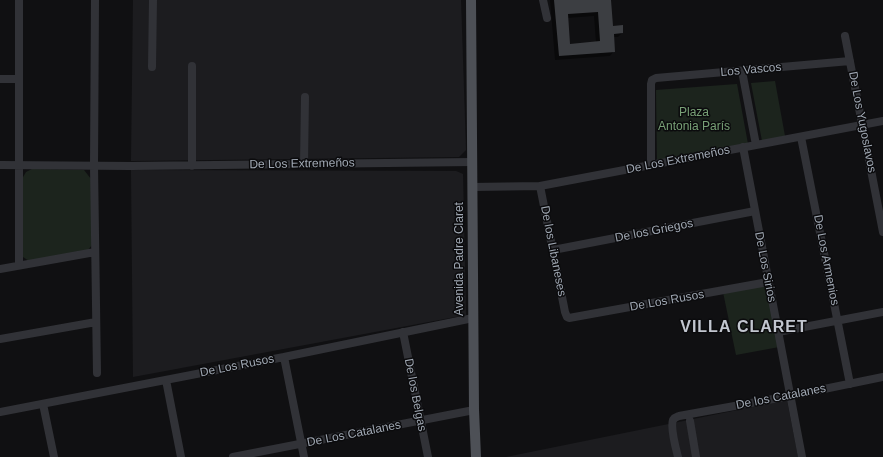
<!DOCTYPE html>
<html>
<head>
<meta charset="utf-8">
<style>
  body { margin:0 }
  canvas { display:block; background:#101012 }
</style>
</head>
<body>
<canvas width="883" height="457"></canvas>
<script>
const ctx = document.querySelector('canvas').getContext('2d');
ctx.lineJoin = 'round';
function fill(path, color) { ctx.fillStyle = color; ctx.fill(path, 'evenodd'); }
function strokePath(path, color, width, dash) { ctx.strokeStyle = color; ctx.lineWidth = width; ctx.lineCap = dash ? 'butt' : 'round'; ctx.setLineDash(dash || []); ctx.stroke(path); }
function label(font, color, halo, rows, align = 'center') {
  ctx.font = font + ' Helvetica,sans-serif'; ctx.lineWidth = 3; ctx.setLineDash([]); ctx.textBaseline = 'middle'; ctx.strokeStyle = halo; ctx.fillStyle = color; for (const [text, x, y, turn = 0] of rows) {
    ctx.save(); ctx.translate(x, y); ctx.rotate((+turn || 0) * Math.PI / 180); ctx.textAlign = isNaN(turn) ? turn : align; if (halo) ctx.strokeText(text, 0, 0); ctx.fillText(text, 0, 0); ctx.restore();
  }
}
fill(new Path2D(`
  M 133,0 L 461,0 L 466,150 L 459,157 L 131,161 Z
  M 131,170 L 456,171 L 463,174 L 466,315 L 133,377 Z
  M 787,400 L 798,457 L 506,457 Z`), '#1c1c1f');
fill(new Path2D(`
  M 775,81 L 785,136 L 762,141 L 751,83 Z
  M 737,84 L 748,144 L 657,160 L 656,90 Z
  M 32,169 L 84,170 L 91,179 L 92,245 L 87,251 L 29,261 L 23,257 L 22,179 L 26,172 Z
  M 767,284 L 779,347 L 736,355 L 723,292 Z`), '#1c241d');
fill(new Path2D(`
  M 550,0 L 610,0 L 612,27 L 622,33 L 618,37 L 613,37 L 614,51 L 610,56 L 555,60 ZM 594,16 L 596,43 L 569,45 L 567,18 Z`), '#0007');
fill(new Path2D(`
  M 554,0 L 611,0 L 613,26 L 623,25 L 623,33 L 614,34 L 615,52 L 559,56 ZM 598,12 L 600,41 L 570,44 L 568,14 Z`), '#3c3e42');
strokePath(new Path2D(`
  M 19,0 L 19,265
  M 95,0 L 94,166 L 97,373
  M 543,0 L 547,18
  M 845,36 L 883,232
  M 152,67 L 153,0
  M 742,71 L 756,145
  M 0,79 L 19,79
  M 801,137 L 850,384
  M 743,147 L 802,457
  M 304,164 L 305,97
  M 0,165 L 131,166 L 472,162
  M 651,165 L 651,84 L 652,80 L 656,78 L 850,61
  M 192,166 L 192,66
  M 540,186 L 565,312 L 567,317 L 569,318 L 768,282
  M 472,187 L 540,186 L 883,121
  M 553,250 L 755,211
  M 0,269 L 95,252
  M 403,332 L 428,457
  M 778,332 L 883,312
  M 0,339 L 96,322
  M 284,357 L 304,457
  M 166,380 L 181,457
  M 43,404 L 54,457
  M 0,412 L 284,357 L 473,318
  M 690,421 L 696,457
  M 233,457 L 474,410
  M 678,457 C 676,449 670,427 673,420 C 675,417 676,417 679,416 L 790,396 L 883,377`), '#313237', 8);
strokePath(new Path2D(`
  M 471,0 L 474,410 L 476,457`), '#4d5056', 10);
label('12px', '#a0a8b3', '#0b0b0d', [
  ["Los Vascos",751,70,-5],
  ["De Los Yugoslavos",862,122,79],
  ["De Los Extremeños",678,160,-11],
  ["De Los Extremeños",302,164,-1],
  ["De los Griegos",654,231,-11],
  ["De los Libaneses",553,251,79],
  ["Avenida Padre Claret",460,259,-90],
  ["De Los Armenios",826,260,79],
  ["De Los Sirios",765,267,79],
  ["De Los Rusos",667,301,-10],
  ["De Los Rusos",237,366,-11],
  ["De los Belgas",415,395,79],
  ["De los Catalanes",781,397,-11],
  ["De Los Catalanes",354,434,-11]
]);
label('12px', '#78a076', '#0b0b0d', [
  ["Plaza",694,113],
  ["Antonia París",694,127]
]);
ctx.letterSpacing = '1px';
label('bold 16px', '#c2c6cf', '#0b0b0d', [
  ["VILLA CLARET",744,328]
]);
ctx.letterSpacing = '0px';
</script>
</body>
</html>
